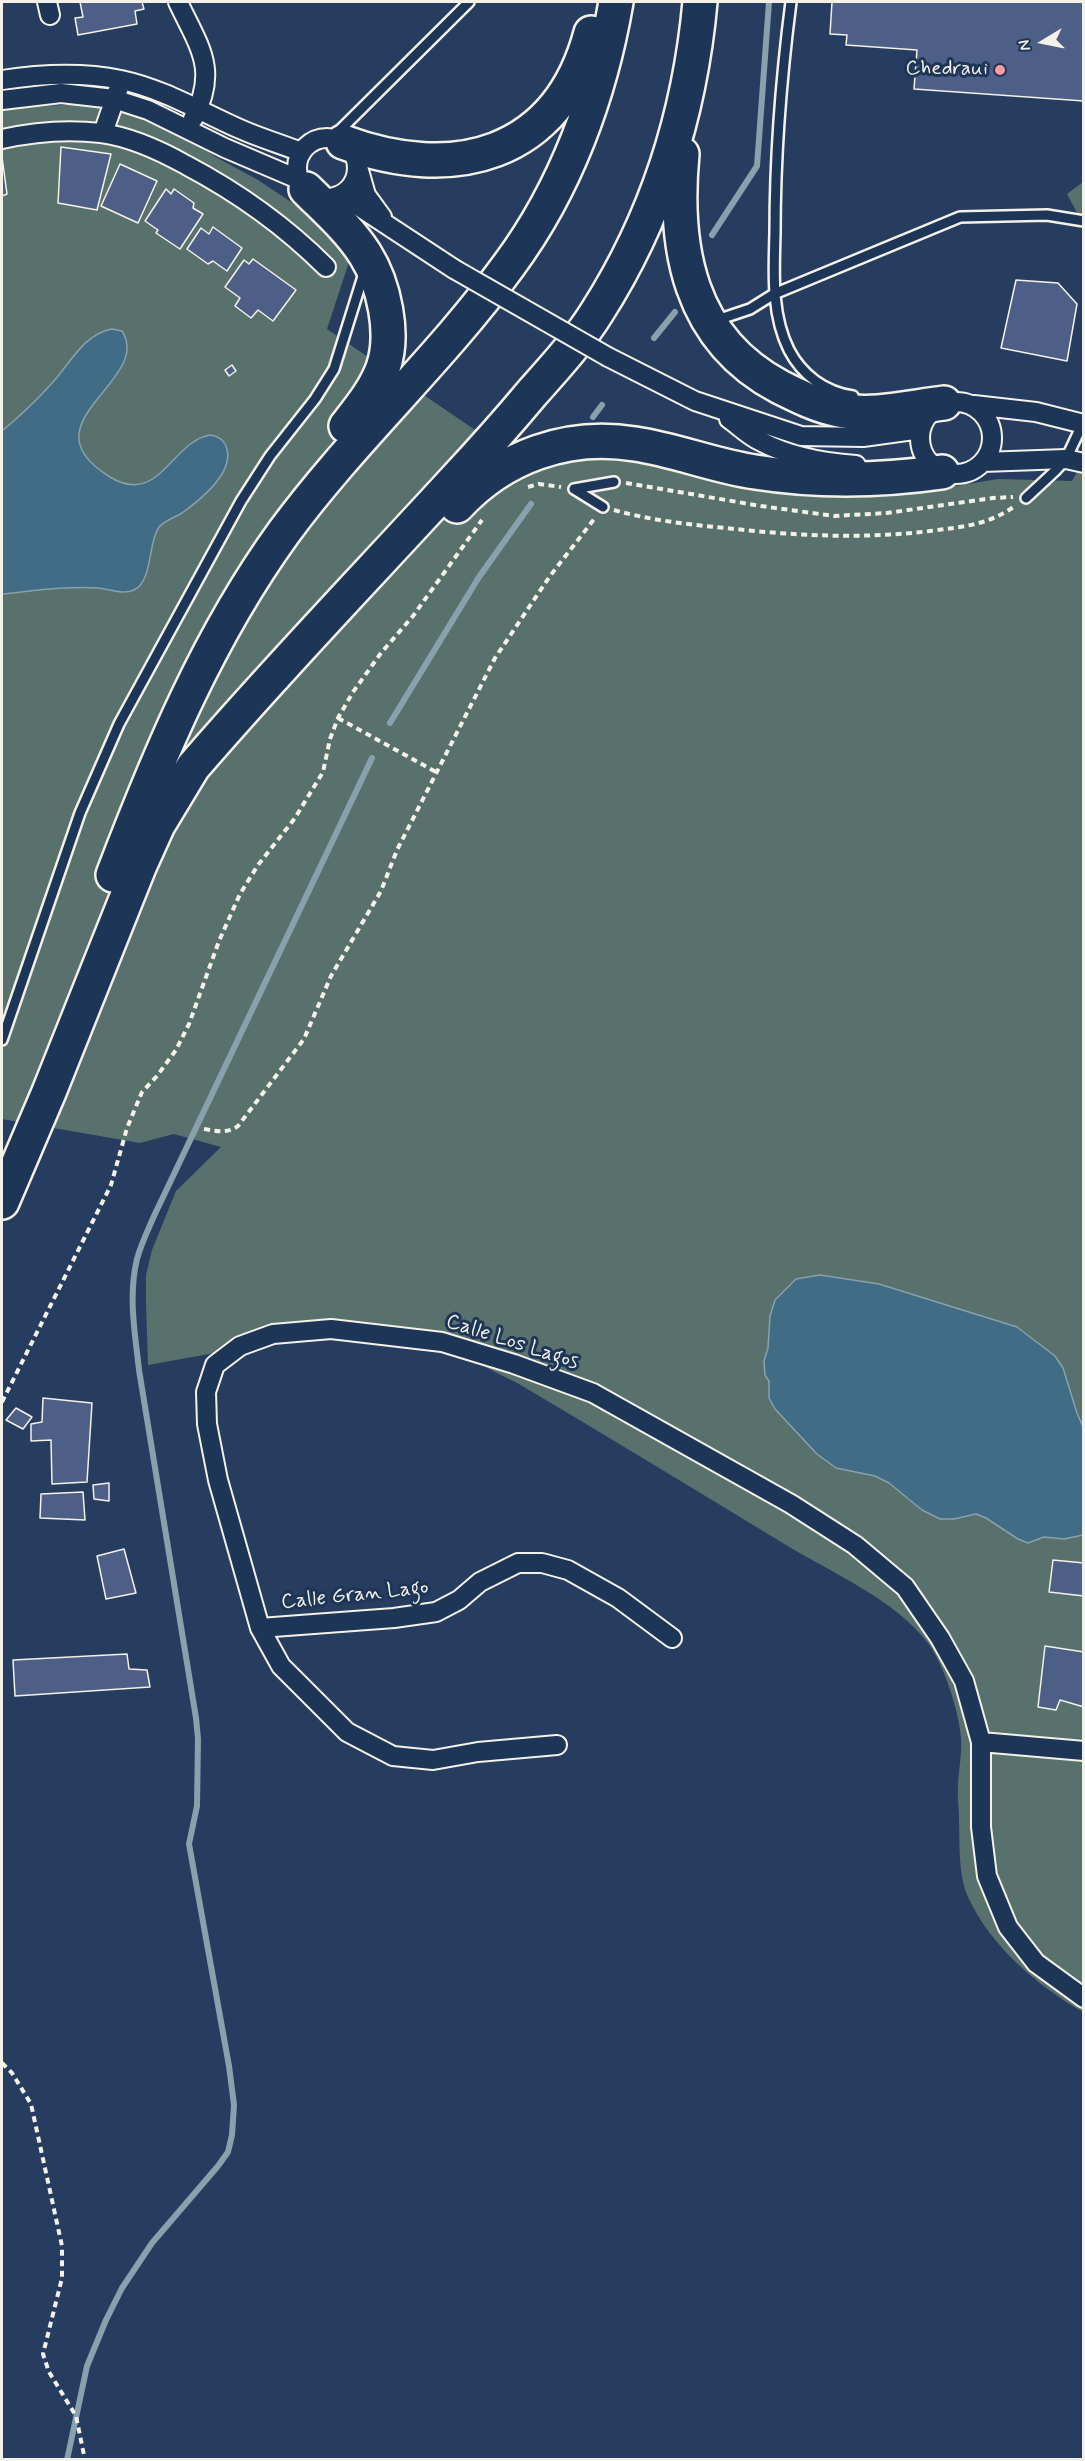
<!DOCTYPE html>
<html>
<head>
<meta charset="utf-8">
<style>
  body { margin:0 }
  #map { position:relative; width:1085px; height:2461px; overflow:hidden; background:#273d60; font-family:Mynerve,sans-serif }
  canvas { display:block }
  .frame { position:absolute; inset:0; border:3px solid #f4f1e8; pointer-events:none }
  .north { position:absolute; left:1013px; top:12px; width:60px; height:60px; -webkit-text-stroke:4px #1d3557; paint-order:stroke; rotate:260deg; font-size:16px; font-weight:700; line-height:24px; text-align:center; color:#f4f1e8 }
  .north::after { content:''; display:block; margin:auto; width:21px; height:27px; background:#f4f1e8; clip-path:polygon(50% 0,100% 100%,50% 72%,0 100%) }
</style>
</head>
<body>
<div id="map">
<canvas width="1085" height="2461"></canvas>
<div class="frame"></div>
<div class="north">N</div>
</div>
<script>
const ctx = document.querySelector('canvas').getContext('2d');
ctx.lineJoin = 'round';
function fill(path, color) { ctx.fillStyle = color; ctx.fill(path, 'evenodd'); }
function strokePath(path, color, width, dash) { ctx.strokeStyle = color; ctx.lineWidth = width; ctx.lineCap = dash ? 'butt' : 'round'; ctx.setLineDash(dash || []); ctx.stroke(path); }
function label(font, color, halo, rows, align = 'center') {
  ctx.font = font + ' Mynerve,sans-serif'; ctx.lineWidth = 6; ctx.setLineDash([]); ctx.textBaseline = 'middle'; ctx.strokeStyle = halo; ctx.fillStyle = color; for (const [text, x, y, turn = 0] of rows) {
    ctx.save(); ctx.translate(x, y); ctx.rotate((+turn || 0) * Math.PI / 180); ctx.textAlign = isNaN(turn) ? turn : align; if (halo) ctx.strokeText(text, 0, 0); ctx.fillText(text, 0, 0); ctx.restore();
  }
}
fill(new Path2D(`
  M 93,103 L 153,114 L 214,156 L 258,180 L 309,214 L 328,230 L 350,259 L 327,329 L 525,464 L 622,455 L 876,489 L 925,491 L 998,479 L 1072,481 L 1083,461 L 1083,2012 C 1038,1986 991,1947 968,1897 C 958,1874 960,1845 959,1820 C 959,1808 957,1796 958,1784 C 959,1769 962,1753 961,1738 C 959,1711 944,1665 928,1643 C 894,1599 834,1574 786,1545 C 697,1491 609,1437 519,1384 L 475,1362 L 424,1348 L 304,1337 L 148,1365 L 146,1301 L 146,1275 L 152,1250 L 176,1191 L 221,1147 L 174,1134 L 140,1143 L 2,1119 L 2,109 Z
  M 1083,182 L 1083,224 L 1067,194 Z`), '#59716d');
const water = new Path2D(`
  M 112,329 L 122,331 C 154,381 21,423 110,477 C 159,507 172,441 210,435 C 217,436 222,438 225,444 C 238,470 200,500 182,513 C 175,517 164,521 159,527 C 148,541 153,581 134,590 C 123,595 109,589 98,588 C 66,586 33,591 2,594 L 2,431 C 20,416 38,399 53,382 C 71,362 84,334 112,329 Z
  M 820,1275 L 879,1284 L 1017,1327 L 1055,1356 L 1063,1368 L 1077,1413 L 1083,1427 L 1083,1535 L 1064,1539 L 1044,1537 L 1028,1543 L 1018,1539 L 986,1518 L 976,1514 L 954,1519 L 940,1519 L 922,1510 L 889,1483 L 875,1476 L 836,1468 L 817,1454 L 775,1409 L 769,1398 L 769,1381 L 765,1375 L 764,1361 L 768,1348 L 770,1316 L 775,1300 L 796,1279 Z`);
fill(water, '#406c86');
strokePath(water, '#88a1ad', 1.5);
strokePath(new Path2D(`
  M 712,235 L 757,166 L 769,2
  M 654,338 L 675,312
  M 593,417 L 602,405
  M 390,723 L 479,577 L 531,504
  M 67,2460 L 87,2366 L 106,2320 L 122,2288 L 152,2243 L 218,2166 L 228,2152 L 232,2135 L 234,2105 L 229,2066 L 189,1844 L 197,1806 L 198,1739 L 196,1718 L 139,1370 C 135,1333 128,1296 137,1259 C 141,1244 148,1230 154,1216 L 372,758`), '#88a1ad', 6);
const building = new Path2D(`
  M 80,2 L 142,2 L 144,9 L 135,11 L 137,24 L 78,35 L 75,18 L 83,17 Z
  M 832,2 L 1084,2 L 1084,101 L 914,89 L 917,50 L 846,45 L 847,35 L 830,34 Z
  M 61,147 L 111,154 L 97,210 L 58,203 Z
  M 2,157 L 7,194 L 2,196 Z
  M 120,164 L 157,181 L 138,223 L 101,206 Z
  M 166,189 L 171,194 L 174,189 L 194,203 L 193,208 L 203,214 L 180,249 L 156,233 L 158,230 L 145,221 Z
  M 213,227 L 242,248 L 227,271 L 213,261 L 208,264 L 187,249 L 201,228 L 209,234 Z
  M 253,259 L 296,290 L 273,321 L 258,310 L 251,318 L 235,306 L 240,298 L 225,287 L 244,260 L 249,264 Z
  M 1016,280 L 1058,283 L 1077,304 L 1067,361 L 1001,348 Z
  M 232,365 L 236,371 L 229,376 L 225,370 Z
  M 43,1398 L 92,1403 L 87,1482 L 52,1484 L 51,1440 L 31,1441 L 31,1424 L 42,1422 Z
  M 16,1408 L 32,1417 L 23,1429 L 6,1420 Z
  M 109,1483 L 109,1501 L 94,1499 L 93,1485 Z
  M 83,1492 L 85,1520 L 40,1518 L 41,1494 Z
  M 124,1549 L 136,1593 L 106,1599 L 97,1556 Z
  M 1053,1560 L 1084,1563 L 1084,1596 L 1049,1592 Z
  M 1045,1646 L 1084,1652 L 1084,1707 L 1060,1700 L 1056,1710 L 1038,1707 Z
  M 127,1654 L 129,1669 L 147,1670 L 150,1687 L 15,1696 L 13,1660 Z`);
fill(building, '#4d5f86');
strokePath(building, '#f4f1e8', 1.5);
const lane = new Path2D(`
  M 791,2 C 781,79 775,155 775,233 C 774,272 771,314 789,350 C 802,375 825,392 853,396
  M 336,134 L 469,2
  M 717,320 L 750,309 L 774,294 L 960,217 L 1047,215 L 1084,221
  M 574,489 L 614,482
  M 574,489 L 603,507
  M 1026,498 L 1055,471 L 1066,459 L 1083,423
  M 2,1040 L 80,813 L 119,724 L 241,501 L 270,456 L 315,399 L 334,369 L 364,273`);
const street = new Path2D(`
  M 47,2 L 50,15
  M 178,2 C 199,47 219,69 193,119
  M 2,80 C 41,74 82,72 121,80 C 164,89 201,112 240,129 C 260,138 281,144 301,152
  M 2,100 L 61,93 L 114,99 L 148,110 L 225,148 L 300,180
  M 103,133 L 118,90
  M297 168a30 30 0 1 1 60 0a30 30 0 1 1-60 0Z
  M 2,139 C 33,132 68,129 101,133 C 131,137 161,151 186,165 C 239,193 284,225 326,267
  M 358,167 L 366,195 L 382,217
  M 337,196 L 349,200 L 454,269
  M 608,357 L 695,401 L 801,436 L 863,437 L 921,429
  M920 438a36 36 0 1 1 72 0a36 36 0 1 1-72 0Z
  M 974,405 L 1036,412 L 1084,424
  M 729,419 C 739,426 749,436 760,441 C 788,456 825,463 856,465
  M 983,462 L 1066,459 L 1084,463
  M 260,1628 L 394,1618 L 436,1612 L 459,1600 L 480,1582 L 518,1563 L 542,1563 L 568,1570 L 618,1598 L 672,1638
  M 981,1742 L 1084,1751
  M 557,1745 L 478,1752 L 433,1760 L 393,1756 L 347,1732 L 281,1666 L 260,1628 L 218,1480 L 207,1424 L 206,1392 L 215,1365 L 240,1346 L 273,1334 L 331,1329 L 442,1342 L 514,1364 L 593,1393 L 791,1504 L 855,1545 L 905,1587 L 940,1638 L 964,1681 L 981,1742 L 981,1827 L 987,1876 L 1008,1927 L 1036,1963 L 1084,1998`);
const highway = new Path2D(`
  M 343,142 C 453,183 558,157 591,33
  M 682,154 C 673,248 689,339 780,387 C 798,396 818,406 839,410 C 872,417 910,407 944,403
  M 306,189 C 327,210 349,229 365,254 C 384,284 395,334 383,368 C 375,390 360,408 346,426
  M 457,506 C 503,456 568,433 635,444 C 676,450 714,466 755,472 C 818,482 879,481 942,472
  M 113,875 C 159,755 208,637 284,532 C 353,438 440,360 509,265 C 566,188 600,95 616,2
  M 2,1202 L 49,1092 L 139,867 L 158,825 L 193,767 C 277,669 367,576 454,481 C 481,452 507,423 532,393 C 555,367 579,341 597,312 C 657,218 690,112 700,2`);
strokePath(lane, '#f4f1e8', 14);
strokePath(street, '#f4f1e8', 22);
strokePath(highway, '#f4f1e8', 38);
strokePath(new Path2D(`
  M 626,483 L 761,506 L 834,516 L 887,513 L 993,498 L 1013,497
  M 528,487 L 539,484 L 561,487
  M 614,510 C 653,521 694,525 735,529 C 800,536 865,539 930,531 C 961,527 990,525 1016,505
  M 338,718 L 436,772
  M 204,1129 C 217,1131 227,1134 238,1126 L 304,1039 L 331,976 L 381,891 L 397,850 L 495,658 L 550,576 L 595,518
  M 2,1402 L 111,1185 L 127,1128 L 142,1092 L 157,1076 L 176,1050 L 189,1024 L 219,941 L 240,894 L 258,865 L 295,818 L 323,772 L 330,739 L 338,718 L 353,692 L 381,653 L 413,616 L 482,520
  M 2,2063 L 12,2073 L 31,2104 L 62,2246 L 62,2278 L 43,2354 L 49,2372 L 76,2416 L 85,2460`), '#f4f1e8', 4, [6, 4.5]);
strokePath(lane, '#1d3557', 9);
strokePath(street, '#1d3557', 18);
strokePath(highway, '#1d3557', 33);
const streetBridge = new Path2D(`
  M 454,269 L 608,357`);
strokePath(streetBridge, '#f4f1e8', 22, []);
strokePath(streetBridge, '#1d3557', 18);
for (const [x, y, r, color] of [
  [1000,70,6,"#ff9aa2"]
]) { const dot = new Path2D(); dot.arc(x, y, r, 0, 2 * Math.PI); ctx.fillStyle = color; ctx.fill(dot); strokePath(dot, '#1d3557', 2); }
label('21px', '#f4f1e8', '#1d3557', [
  ["Chedraui",988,70]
], 'right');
label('21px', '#f4f1e8', '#1d3557', [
  ["Calle Los Lagos",512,1343,18],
  ["Calle Gran Lago",355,1596,-6]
]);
</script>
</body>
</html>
